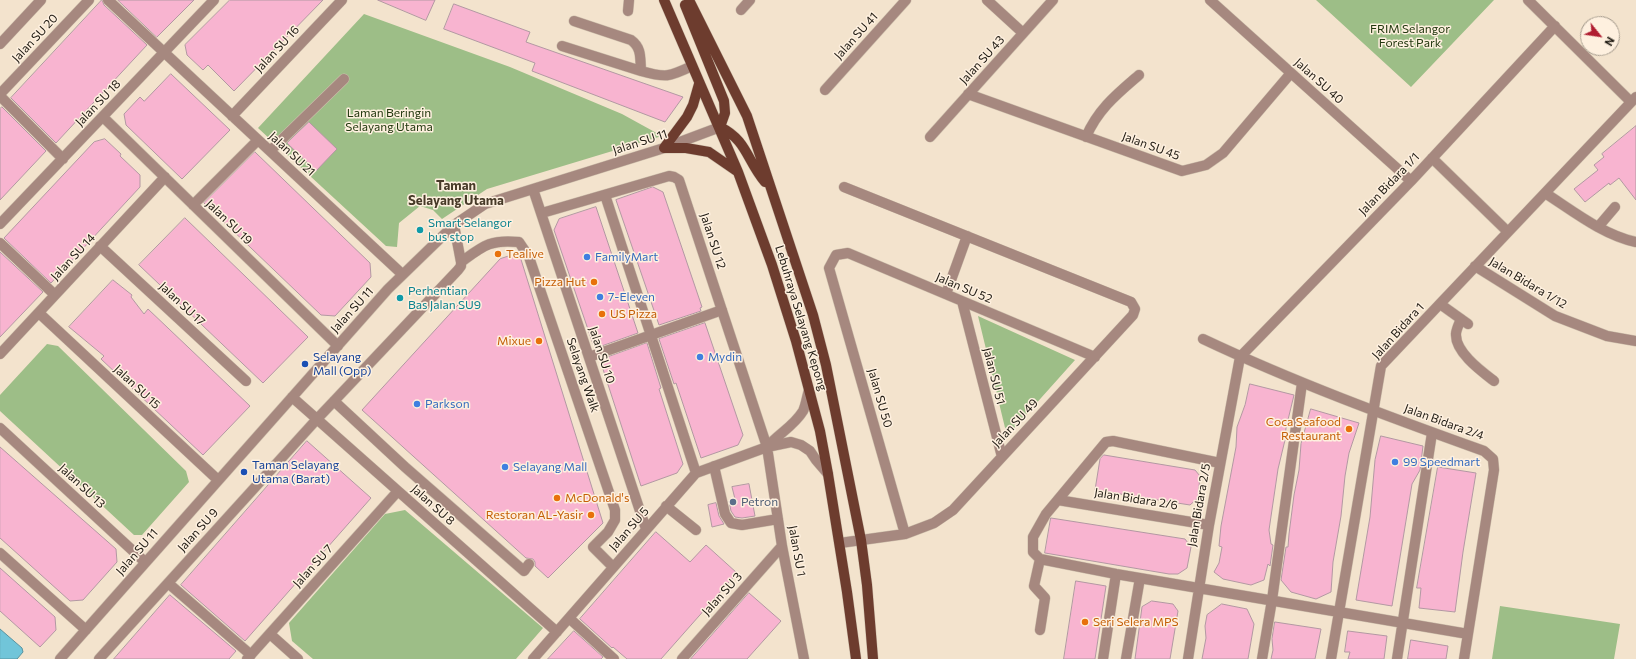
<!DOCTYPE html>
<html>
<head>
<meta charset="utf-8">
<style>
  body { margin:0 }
  #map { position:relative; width:1636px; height:659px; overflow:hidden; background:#f3e3cd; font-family:Commissioner,sans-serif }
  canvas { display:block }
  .north { position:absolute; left:1580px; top:16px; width:40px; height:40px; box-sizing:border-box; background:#fef0df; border:1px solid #a59b8d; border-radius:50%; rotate:120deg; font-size:11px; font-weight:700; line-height:16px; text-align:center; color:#201b13 }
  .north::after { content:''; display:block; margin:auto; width:14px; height:18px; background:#b01d31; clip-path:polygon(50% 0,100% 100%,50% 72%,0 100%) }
</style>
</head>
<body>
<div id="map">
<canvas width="1636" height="659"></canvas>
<div class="north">N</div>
</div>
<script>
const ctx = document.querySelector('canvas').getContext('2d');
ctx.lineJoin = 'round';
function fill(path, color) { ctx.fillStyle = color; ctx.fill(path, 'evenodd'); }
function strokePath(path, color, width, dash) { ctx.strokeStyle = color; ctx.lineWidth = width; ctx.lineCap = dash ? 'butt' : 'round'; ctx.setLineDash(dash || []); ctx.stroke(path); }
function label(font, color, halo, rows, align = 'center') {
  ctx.font = font + ' Commissioner,sans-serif'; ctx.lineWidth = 3; ctx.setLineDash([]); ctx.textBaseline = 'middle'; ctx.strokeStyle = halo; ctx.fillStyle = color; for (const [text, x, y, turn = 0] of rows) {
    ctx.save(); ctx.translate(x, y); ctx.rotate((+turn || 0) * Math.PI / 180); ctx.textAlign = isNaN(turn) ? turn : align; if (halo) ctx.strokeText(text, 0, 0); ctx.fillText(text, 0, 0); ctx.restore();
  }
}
fill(new Path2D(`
  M 1316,0 L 1494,0 L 1411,87 Z
  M 364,14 L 510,67 L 622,114 L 662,136 L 487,189 L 442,219 L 433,210 L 420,206 L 399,223 L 397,247 L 386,246 L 258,128 Z
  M 978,316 L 1075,360 L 1007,436 Z
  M 47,344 L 58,346 L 186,471 L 189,482 L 142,535 L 134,535 L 0,411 L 0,395 Z
  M 405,510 L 543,628 L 516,659 L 313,659 L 292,641 L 289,623 L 385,514 Z
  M 1500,606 L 1620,624 L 1614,659 L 1492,659 Z`), '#9dbe87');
const water = new Path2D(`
  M 0,629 L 22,648 L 23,652 L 17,659 L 0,659 Z`);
fill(water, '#71c5d9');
strokePath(water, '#59929e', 1);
const building = new Path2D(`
  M 102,0 L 104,5 L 147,45 L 56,143 L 11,98 Z
  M 118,0 L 194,0 L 157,37 Z
  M 230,0 L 323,0 L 234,91 L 208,65 L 203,70 L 187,55 L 185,45 Z
  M 378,0 L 435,0 L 426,20 Z
  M 454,4 L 530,32 L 526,42 L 683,97 L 665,122 L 532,71 L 535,63 L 444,29 Z
  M 171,74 L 230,130 L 182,179 L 126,125 L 124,114 L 140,97 L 144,101 Z
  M 2,107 L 46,151 L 0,200 L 0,109 Z
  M 309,122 L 337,149 L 316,171 L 287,143 Z
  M 1636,126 L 1636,200 L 1619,178 L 1610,185 L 1609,183 L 1585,202 L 1574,189 L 1598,170 L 1594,165 L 1604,157 L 1602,154 Z
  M 105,139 L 121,154 L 120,156 L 140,175 L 140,187 L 51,283 L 4,238 L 94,142 Z
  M 255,152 L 370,263 L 371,277 L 335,316 L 321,315 L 204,203 Z
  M 653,187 L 663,192 L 702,307 L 700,308 L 701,311 L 659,325 L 616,200 Z
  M 596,207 L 638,333 L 596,348 L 594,344 L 593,344 L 554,230 L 559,219 Z
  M 185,218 L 308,337 L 263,383 L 139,265 Z
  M 0,252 L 43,292 L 0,337 Z
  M 519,253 L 603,523 L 548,578 L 535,566 L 535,562 L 533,559 L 526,558 L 362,410 L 500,259 Z
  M 113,280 L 132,295 L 131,297 L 144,314 L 148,309 L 250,406 L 203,455 L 101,359 L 104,356 L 69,327 Z
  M 705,323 L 743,435 L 738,445 L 701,458 L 676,383 L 674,384 L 659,339 Z
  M 647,343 L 661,388 L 659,389 L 683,464 L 677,473 L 641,486 L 600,360 Z
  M 1250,384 L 1294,395 L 1286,428 L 1285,440 L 1278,469 L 1269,530 L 1271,544 L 1273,545 L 1270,566 L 1268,564 L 1264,580 L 1251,585 L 1223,579 L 1214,572 L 1219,563 L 1222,547 L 1219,546 L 1221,526 L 1236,447 L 1237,427 L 1245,405 Z
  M 1311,409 L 1359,423 L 1349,453 L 1345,476 L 1341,516 L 1333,562 L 1331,592 L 1316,599 L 1291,592 L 1281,580 L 1286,547 L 1288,547 L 1289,534 L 1294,495 L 1299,470 L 1301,444 Z
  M 1381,436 L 1423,446 L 1420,470 L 1412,484 L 1392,606 L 1356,600 L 1370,517 L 1375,460 Z
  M 307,441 L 371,498 L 245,641 L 181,585 Z
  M 0,447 L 116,549 L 117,562 L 83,600 L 70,601 L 0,538 Z
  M 1104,455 L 1195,470 L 1200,476 L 1198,498 L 1190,505 L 1095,490 L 1100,459 Z
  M 1438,467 L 1476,473 L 1463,552 L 1455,612 L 1419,608 L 1421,588 L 1417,588 Z
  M 749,484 L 755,516 L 742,518 L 735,517 L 731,511 L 729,501 L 735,499 L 732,487 Z
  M 716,503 L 719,516 L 724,524 L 712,527 L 708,505 Z
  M 1051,518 L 1185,539 L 1191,547 L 1187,568 L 1178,574 L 1169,574 L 1045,553 Z
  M 656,532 L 690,562 L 706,545 L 737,573 L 661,659 L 627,659 L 613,647 L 612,648 L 580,619 Z
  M 0,568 L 55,617 L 56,630 L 40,647 L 0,611 Z
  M 1076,581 L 1106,586 L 1095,659 L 1064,659 Z
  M 749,593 L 781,621 L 747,659 L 691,659 Z
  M 170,595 L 236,651 L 229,659 L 114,659 Z
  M 1152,601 L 1173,604 L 1178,611 L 1170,659 L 1135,659 L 1142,607 Z
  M 1222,604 L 1247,609 L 1254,624 L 1248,659 L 1202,659 L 1206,638 L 1205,626 L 1207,615 Z
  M 1275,622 L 1321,629 L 1315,659 L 1271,659 L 1273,650 L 1272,639 Z
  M 574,631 L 603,657 L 601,659 L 548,659 Z
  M 1348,631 L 1387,636 L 1384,659 L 1348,659 L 1350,652 L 1345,652 Z
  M 1411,640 L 1448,646 L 1446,659 L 1408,659 Z`);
fill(building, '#f8b4d0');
strokePath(building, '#b298a2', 1);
const minor = new Path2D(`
  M 108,0 L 402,274
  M 987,0 L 1023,33
  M 1210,0 L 1411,181
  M 1528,0 L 1631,102
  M 741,10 L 750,0
  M 628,11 L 629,0
  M 574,21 L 631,40 C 642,48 640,58 641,71 C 666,78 669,77 692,66
  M 0,44 L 41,0
  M 562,46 L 641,71
  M 825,90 L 906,0
  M 0,94 L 89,0
  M 968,94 L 1182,171 L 1206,165 L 1223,153 L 1291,73
  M 0,96 L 63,159
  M 232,116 L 342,0
  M 103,117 L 338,346
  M 930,137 L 1053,0
  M 1086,137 C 1098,109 1117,94 1139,75
  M 270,151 L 344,79
  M 1432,158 L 1508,232
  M 533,189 L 646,529
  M 1545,193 C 1573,211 1603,235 1636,242
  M 605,195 L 696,473
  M 193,205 L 258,140
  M 542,213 L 669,176 L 674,177 L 679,180 L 767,447 L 782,546 L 804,659
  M 0,224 L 214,0
  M 1598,227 L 1615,207
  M 0,243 L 55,295
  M 100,246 L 246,381
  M 461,262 C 483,246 490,239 519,242 L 529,257 L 615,510 L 615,520 L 608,532 L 593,547 L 613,567
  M 1475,266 L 1555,316 L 1607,336 L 1636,341
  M 946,294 L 967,236
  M 962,301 L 1002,457
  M 1440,304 L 1468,324
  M 39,313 L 218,480
  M 1461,319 C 1459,324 1456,330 1456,334 C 1455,352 1481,371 1494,381
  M 1203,339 C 1294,382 1389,417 1484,451 L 1493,459 L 1494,470 L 1464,659
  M 0,354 L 165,177
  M 589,357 L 722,310
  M 1240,357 L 1411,181 L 1555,26
  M 292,397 L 557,632
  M 334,401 L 405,467 L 524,571 L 529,564
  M 0,428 L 145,562
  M 767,447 C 778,434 794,426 803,411 C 806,405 807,396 809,390
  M 1220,463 L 1113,441 L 1106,442 L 1046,514 L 1033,537 L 1033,552 L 1040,559 L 1116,574 L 1468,634
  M 714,466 L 725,514 L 731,523 L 742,525 L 778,519
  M 1058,500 L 1209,525
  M 666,506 L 696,530
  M 905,534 L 829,268 L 836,255 L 848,253 L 1095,357
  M 840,543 L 905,534 L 934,523 L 953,510 L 1133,315 L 1135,309 L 1131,302 L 844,187
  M 0,553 L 86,630
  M 168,583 L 251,655
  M 569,618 L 614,659
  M 1040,630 L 1045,598 L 1034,586 L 1040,559
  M 270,634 L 298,659
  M 60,659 L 388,289 L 454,225 L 485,204 L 664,148 L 720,127
  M 99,659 L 317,419 L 458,270 L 461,266 L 461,262 L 454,225
  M 247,659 L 398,491
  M 533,659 L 696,473 L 767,447 L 791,442 L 801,445 L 810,451 L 816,460 L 828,474
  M 682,659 L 782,546
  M 1103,659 L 1116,574
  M 1126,659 L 1140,578
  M 1188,659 L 1209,525 L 1240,357
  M 1262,659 L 1272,600 L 1302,383
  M 1331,659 L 1381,366 L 1636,97
  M 1397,659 L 1432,433`);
const major = new Path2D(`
  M 664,0 L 738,172 L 772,265 L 796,341 L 820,431 L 828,474 L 847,592 L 856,659
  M 689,0 L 747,116 L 813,315 L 826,365 L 861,540 L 867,585 L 873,659
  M 685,5 L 724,101 L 725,113 L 720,127
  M 720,127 C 747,140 747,161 765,182
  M 664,148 L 686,148 L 709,152 L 738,172
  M 664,148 L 687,117 L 693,105 L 699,84`);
strokePath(minor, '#cdbfac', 11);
strokePath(major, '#cdbfac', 11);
strokePath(minor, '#a6887f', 10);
strokePath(major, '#6d3c2e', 10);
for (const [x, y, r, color] of [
  [420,230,4,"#0f9aa8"],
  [498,254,4,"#e8710a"],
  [587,257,4,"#3f7fe0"],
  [594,282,4,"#e8710a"],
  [600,297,4,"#3f7fe0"],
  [400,298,4,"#0f9aa8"],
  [602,314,4,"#e8710a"],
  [539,341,4,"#e8710a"],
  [700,357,4,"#3f7fe0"],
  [305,364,4,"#1a4fb4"],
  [417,404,4,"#3f7fe0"],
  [1349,429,4,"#e8710a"],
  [1395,462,4,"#3f7fe0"],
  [505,467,4,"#3f7fe0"],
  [244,472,4,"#1a4fb4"],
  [557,498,4,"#e8710a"],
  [733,502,4,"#5c6f8a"],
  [591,515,4,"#e8710a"],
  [1085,622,4,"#e8710a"]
]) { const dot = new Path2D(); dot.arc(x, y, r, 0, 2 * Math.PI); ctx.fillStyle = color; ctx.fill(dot); strokePath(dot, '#fef0df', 1.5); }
label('12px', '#22380f', '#fef0df', [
  ["FRIM Selangor",1410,29],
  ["Forest Park",1410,43],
  ["Laman Beringin",389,113],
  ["Selayang Utama",389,127]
]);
label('12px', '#201b13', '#fef0df', [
  ["Jalan SU 41",856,36,-48],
  ["Jalan SU 20",35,38,-47],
  ["Jalan SU 16",277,49,-47],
  ["Jalan SU 43",982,60,-48],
  ["Jalan SU 40",1319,81,42],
  ["Jalan SU 18",98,103,-46],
  ["Jalan SU 11",640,142,-18],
  ["Jalan SU 45",1151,146,20],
  ["Jalan SU 21",292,154,43],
  ["Jalan Bidara 1/1",1389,184,-46],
  ["Jalan SU 19",229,222,44],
  ["Jalan SU 12",713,241,72],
  ["Jalan SU 14",73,257,-47],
  ["Jalan Bidara 1/12",1528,283,31],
  ["Jalan SU 52",964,288,23],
  ["Jalan SU 17",182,304,43],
  ["Jalan SU 11",352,310,-48],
  ["Lebuhraya Selayang Kepong",801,318,73],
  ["Jalan Bidara 1",1398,331,-48],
  ["Jalan SU 10",602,355,72],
  ["Selayang Walk",583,375,71],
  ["Jalan SU 51",994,376,76],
  ["Jalan SU 15",137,387,43],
  ["Jalan SU 50",880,398,74],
  ["Jalan Bidara 2/4",1444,422,20],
  ["Jalan SU 49",1015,423,-47],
  ["Jalan SU 13",82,486,43],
  ["Jalan Bidara 2/6",1136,499,9],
  ["Jalan SU 8",433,505,42],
  ["Jalan Bidara 2/5",1199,505,-80],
  ["Jalan SU 5",629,529,-49],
  ["Jalan SU 9",198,530,-48],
  ["Jalan SU 1",797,551,80],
  ["Jalan SU 11",137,552,-49],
  ["Jalan SU 7",313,566,-48],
  ["Jalan SU 3",722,594,-48]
]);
label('12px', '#0d838f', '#fef0df', [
  ["Smart Selangor",428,223],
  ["bus stop",428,237],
  ["Perhentian",408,291],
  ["Bas Jalan SU9",408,305]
], 'left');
label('12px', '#c56008', '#fef0df', [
  ["Tealive",506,254],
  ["Pizza Hut",586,282,"right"],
  ["US Pizza",610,314],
  ["Mixue",531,341,"right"],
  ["Coca Seafood",1341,422,"right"],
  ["Restaurant",1341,436,"right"],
  ["McDonald's",565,498],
  ["Restoran AL-Yasir",583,515,"right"],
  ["Seri Selera MPS",1093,622]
], 'left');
label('12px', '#366cbe', '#fef0df', [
  ["FamilyMart",595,257],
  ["7-Eleven",608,297],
  ["Mydin",708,357],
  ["Parkson",425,404],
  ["99 Speedmart",1403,462],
  ["Selayang Mall",513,467]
], 'left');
label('12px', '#164399', '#fef0df', [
  ["Selayang",313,357],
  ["Mall (Opp)",313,371],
  ["Taman Selayang",252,465],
  ["Utama (Barat)",252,479]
], 'left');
label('12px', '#4e5e75', '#fef0df', [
  ["Petron",741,502]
], 'left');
label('bold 13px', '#473a28', '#fef0df', [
  ["Taman",456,186],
  ["Selayang Utama",456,201]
]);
</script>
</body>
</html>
